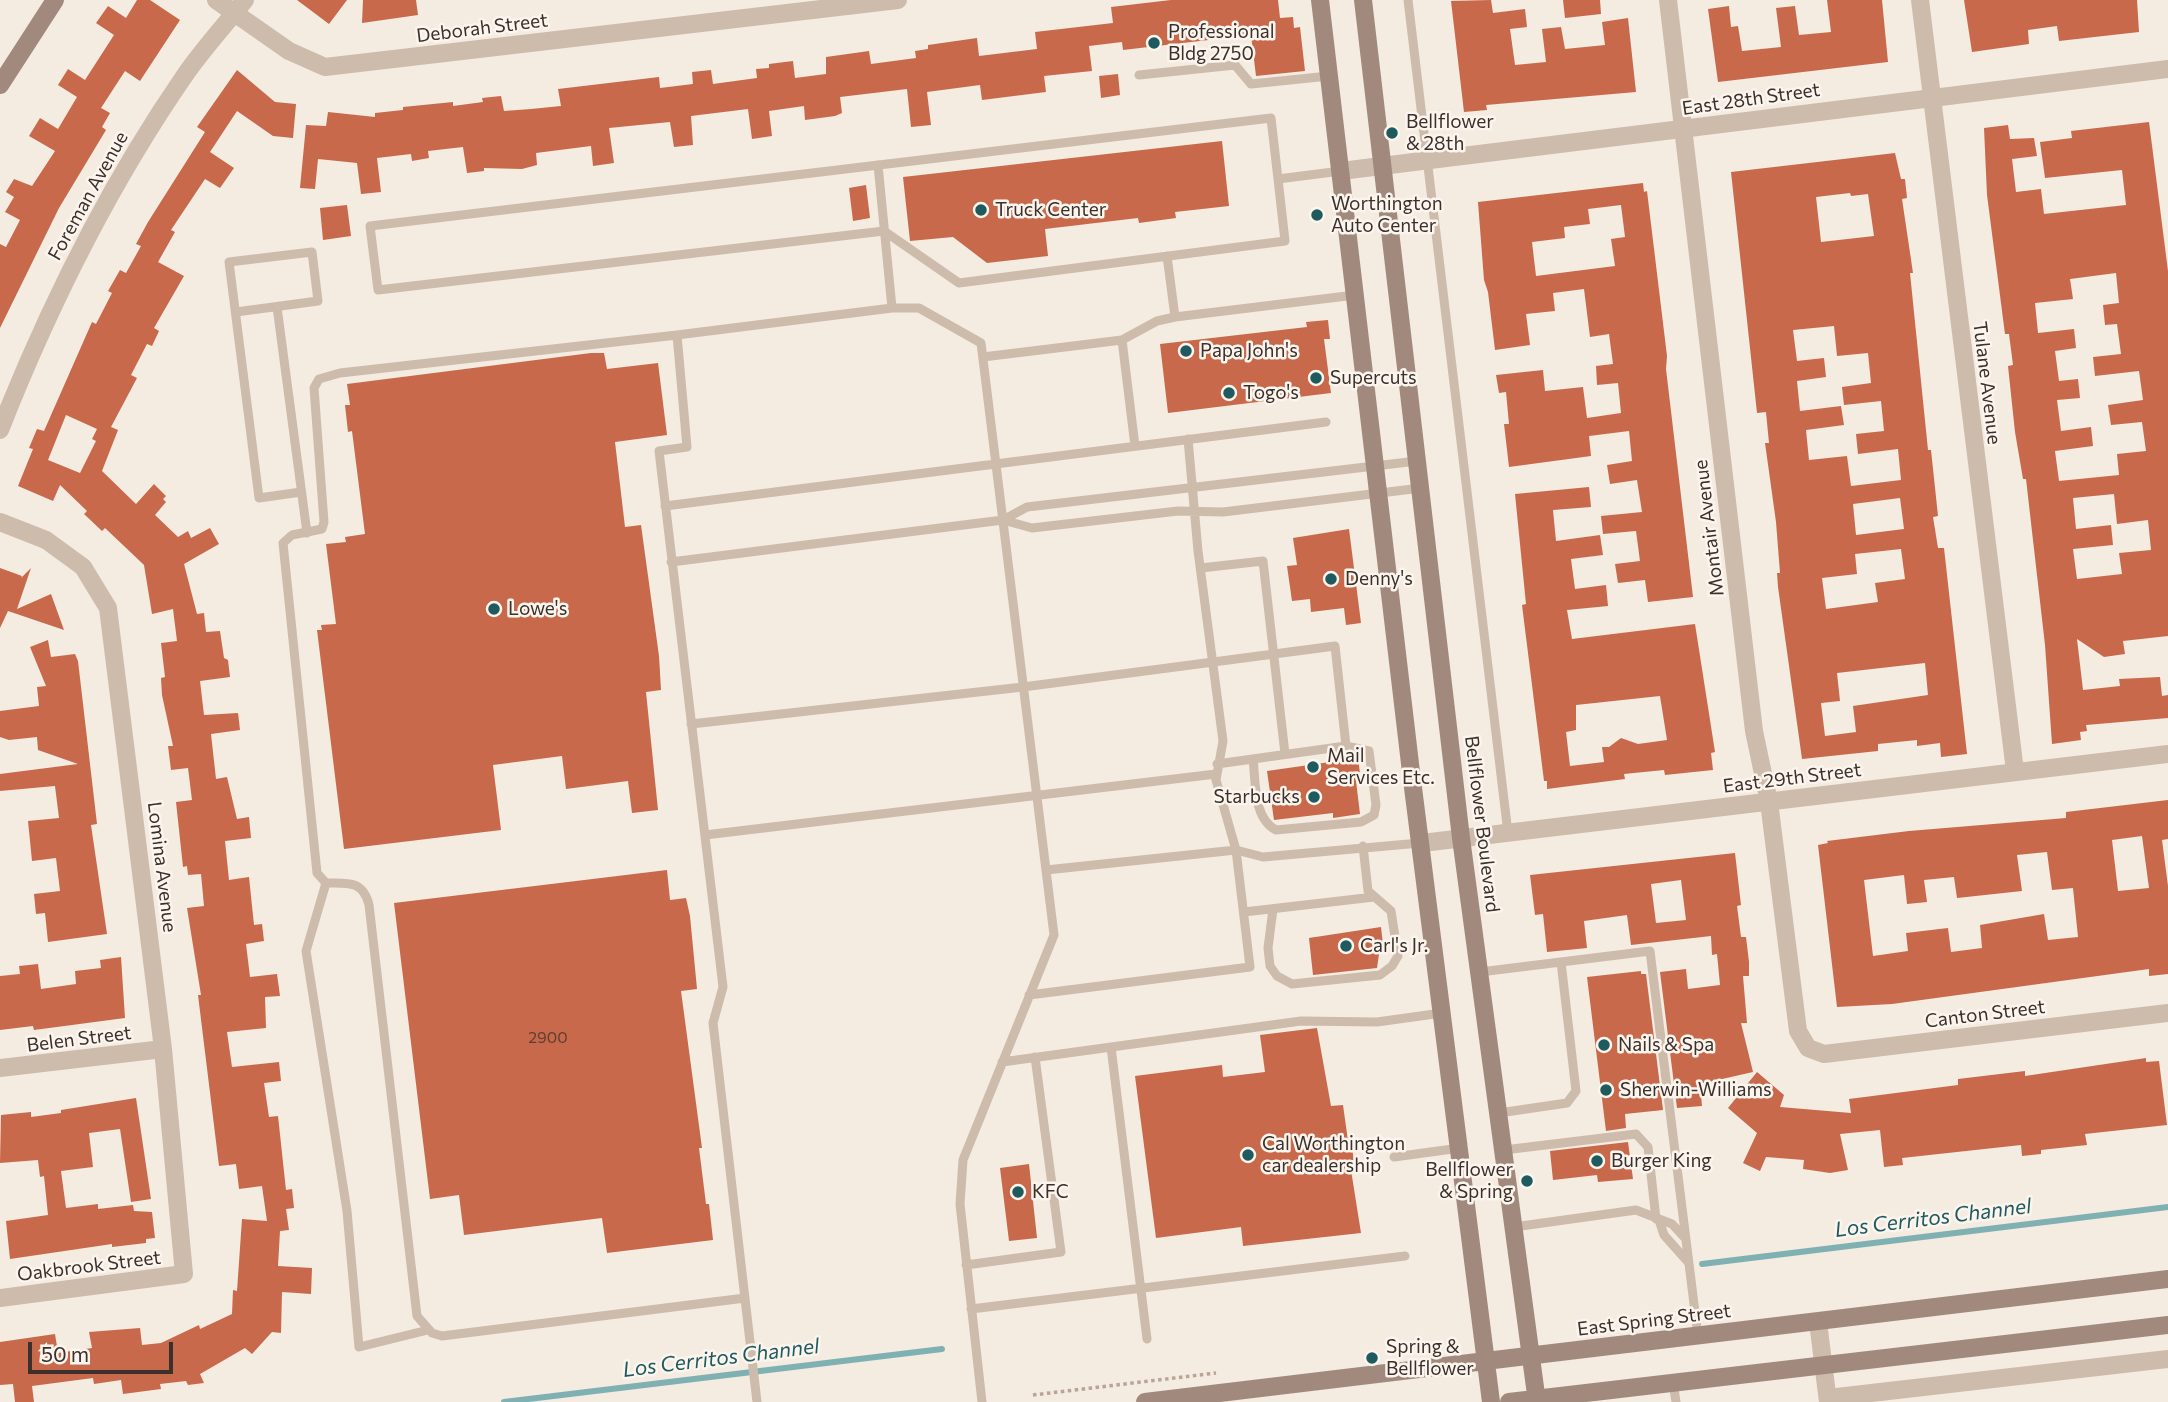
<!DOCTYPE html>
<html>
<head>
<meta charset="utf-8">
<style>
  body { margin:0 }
  #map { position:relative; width:2168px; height:1402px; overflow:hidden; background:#f4ebe1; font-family:Commissioner,sans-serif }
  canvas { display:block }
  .scale { position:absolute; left:28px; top:1342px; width:145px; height:32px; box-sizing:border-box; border:4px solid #3b302b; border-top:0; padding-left:9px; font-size:21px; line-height:24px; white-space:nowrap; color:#3b302b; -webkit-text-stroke:5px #fbf5ee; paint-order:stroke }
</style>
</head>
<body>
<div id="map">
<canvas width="2168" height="1402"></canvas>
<div class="scale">50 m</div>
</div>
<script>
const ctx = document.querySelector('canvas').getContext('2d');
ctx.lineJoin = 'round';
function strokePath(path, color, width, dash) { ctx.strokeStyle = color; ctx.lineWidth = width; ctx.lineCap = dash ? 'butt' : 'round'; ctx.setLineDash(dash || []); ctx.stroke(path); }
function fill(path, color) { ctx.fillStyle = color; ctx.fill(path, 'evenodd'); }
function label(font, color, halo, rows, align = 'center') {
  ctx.font = font + ' Commissioner,sans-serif'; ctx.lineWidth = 5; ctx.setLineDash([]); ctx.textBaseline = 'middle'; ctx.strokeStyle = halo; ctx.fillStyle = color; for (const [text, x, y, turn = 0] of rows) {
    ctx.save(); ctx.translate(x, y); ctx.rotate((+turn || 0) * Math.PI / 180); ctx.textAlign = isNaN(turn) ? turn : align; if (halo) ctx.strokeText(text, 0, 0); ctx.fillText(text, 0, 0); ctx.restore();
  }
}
strokePath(new Path2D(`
  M 1702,1264 L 2168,1207
  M 504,1402 L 942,1349`), '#7fb0b2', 6);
fill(new Path2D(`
  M 137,0 L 150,0 L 180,20 L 140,81 L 125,71 L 101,108 L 110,113 L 102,127 L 106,130 L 59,208 L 0,328 L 0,244 L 6,247 L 20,220 L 5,212 L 14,197 L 6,192 L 14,179 L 32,186 L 55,151 L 29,136 L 40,118 L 58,129 L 77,97 L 58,85 L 68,69 L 85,80 L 114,35 L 96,23 L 108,6 L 126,18 Z
  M 297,0 L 347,0 L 329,24 Z
  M 363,0 L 416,0 L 418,15 L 362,23 Z
  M 1171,0 L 1278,0 L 1280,18 L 1293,17 L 1294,28 L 1300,27 L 1305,71 L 1256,76 L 1251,35 L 1123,50 L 1122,42 L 1089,46 L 1092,71 L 1044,76 L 1046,92 L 982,100 L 980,85 L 927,92 L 931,125 L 911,127 L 907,89 L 840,97 L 842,113 L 835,116 L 805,120 L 804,106 L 769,111 L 772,136 L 752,139 L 748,109 L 691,116 L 693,145 L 674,147 L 670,122 L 609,128 L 614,163 L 593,166 L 591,146 L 536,153 L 537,165 L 522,169 L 484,168 L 484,171 L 467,173 L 463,147 L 428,151 L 429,158 L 412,161 L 411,154 L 377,158 L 381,192 L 361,194 L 357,163 L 318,159 L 315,189 L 300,188 L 306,125 L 326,126 L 328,112 L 375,117 L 375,113 L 403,110 L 403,107 L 453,102 L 453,106 L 483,102 L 482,98 L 501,96 L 504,111 L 531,109 L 561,106 L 558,89 L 659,77 L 660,88 L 693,84 L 692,72 L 711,70 L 713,84 L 757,78 L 756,69 L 769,68 L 769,64 L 793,61 L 795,78 L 826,74 L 826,57 L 869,51 L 871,64 L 916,58 L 915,51 L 928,49 L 928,45 L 977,38 L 979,56 L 1037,49 L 1035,32 L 1113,23 L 1111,7 Z
  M 1491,0 L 1493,13 L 1525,9 L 1527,27 L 1510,29 L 1515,65 L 1546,62 L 1542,29 L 1561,27 L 1565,49 L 1605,45 L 1602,22 L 1628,18 L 1636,92 L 1486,105 L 1487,110 L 1464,112 L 1451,1 Z
  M 1563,0 L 1600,0 L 1601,14 L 1565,18 Z
  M 1827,0 L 1882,0 L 1888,62 L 1718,82 L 1708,9 L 1729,6 L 1731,27 L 1738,26 L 1742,51 L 1781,47 L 1776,8 L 1795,6 L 1799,35 L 1831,32 Z
  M 1964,0 L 2137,0 L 2139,32 L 2059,41 L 2057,26 L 2028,30 L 2029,44 L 1972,52 Z
  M 237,70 L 275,102 L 296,104 L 293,138 L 273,136 L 237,111 L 210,152 L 234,168 L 220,188 L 205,179 L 171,230 L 175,232 L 158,262 L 184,276 L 154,328 L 159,331 L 152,346 L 147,344 L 131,375 L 137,378 L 111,427 L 118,430 L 102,471 L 136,504 L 154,484 L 166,496 L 163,499 L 166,502 L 155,515 L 178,537 L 188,531 L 191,538 L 210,528 L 219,544 L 184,564 L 197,614 L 204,613 L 206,632 L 220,631 L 224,658 L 228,660 L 230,677 L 200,681 L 204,715 L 238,713 L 240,730 L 211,734 L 216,779 L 227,777 L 237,819 L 249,817 L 251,838 L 225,841 L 229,880 L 249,877 L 254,925 L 262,924 L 264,941 L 246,944 L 250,977 L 277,974 L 280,996 L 265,997 L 266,1028 L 227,1032 L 232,1067 L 279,1062 L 281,1081 L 264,1083 L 269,1117 L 278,1116 L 286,1190 L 292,1189 L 294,1208 L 286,1209 L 289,1230 L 280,1231 L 278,1266 L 312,1268 L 311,1294 L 282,1292 L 281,1333 L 272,1332 L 252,1354 L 245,1348 L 200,1374 L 204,1383 L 188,1385 L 186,1381 L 160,1384 L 161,1389 L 123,1394 L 121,1380 L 94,1384 L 93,1378 L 32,1386 L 34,1402 L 15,1402 L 13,1384 L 0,1385 L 0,1342 L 55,1334 L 58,1353 L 92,1348 L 89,1332 L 140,1328 L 142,1345 L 161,1343 L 199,1325 L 200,1329 L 232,1314 L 233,1290 L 237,1291 L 242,1219 L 267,1221 L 262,1186 L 239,1189 L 236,1164 L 219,1166 L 198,995 L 201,995 L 187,908 L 204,906 L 201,874 L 188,875 L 187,866 L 183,867 L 176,802 L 192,800 L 188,768 L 171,770 L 168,746 L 173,746 L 162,695 L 161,678 L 165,677 L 161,643 L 177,641 L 173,609 L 152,614 L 144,565 L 105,528 L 102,531 L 84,514 L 87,511 L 60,485 L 53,501 L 18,486 L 33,449 L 29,448 L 37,429 L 44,431 L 92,322 L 96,324 L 112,293 L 108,291 L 120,270 L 126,273 L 141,246 L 136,244 L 148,222 L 205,132 L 197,127 ZM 66,415 L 97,429 L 92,439 L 96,441 L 80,473 L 48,460 Z
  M 1118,74 L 1120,95 L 1101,98 L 1099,76 Z
  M 2149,122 L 2168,271 L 2168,636 L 2123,641 L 2125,654 L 2104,657 L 2077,639 L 2083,690 L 2120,686 L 2119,679 L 2160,677 L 2162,696 L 2168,695 L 2168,718 L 2086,725 L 2087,731 L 2080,732 L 2081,740 L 2052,744 L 2045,645 L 2026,479 L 2023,479 L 2015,432 L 2008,366 L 2013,365 L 2009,334 L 2005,334 L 1987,195 L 1984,128 L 2008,125 L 2010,139 L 2034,138 L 2037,156 L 2012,159 L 2016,192 L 2041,189 L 2044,214 L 2126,205 L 2122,170 L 2045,178 L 2040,142 L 2072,138 L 2071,131 ZM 2116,273 L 2119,303 L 2103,305 L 2105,325 L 2117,324 L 2121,354 L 2093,357 L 2095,376 L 2139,371 L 2143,400 L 2108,405 L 2111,425 L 2142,422 L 2146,451 L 2117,454 L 2119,475 L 2059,481 L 2055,451 L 2093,446 L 2091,427 L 2061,431 L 2057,400 L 2080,398 L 2078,379 L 2059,381 L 2055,351 L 2076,348 L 2074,329 L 2038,333 L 2035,303 L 2073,299 L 2070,279 ZM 2114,494 L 2117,524 L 2148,520 L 2151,550 L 2119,553 L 2122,574 L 2077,579 L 2073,549 L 2113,545 L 2111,525 L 2076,529 L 2073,498 Z
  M 1222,141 L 1229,206 L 1175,212 L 1176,218 L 1139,223 L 1138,218 L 1045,229 L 1048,256 L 987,263 L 953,237 L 910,241 L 903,177 Z
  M 1895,153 L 1901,179 L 1905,179 L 1907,198 L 1902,199 L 1913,273 L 1910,273 L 1928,450 L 1931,450 L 1938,516 L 1933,517 L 1938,548 L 1944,548 L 1967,754 L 1941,757 L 1940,743 L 1917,746 L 1917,740 L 1878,744 L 1878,751 L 1802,759 L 1778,587 L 1777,573 L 1780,573 L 1776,522 L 1765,443 L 1769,443 L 1766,412 L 1757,413 L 1731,172 ZM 1850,193 L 1851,196 L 1868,194 L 1874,236 L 1821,242 L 1816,197 ZM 1834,326 L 1837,356 L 1868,353 L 1871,383 L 1842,387 L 1844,405 L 1881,401 L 1884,431 L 1856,434 L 1858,454 L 1898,449 L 1901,480 L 1851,486 L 1847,456 L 1809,460 L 1806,430 L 1844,425 L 1841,406 L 1800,411 L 1797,381 L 1826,377 L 1824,358 L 1797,361 L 1793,330 ZM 1900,498 L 1904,529 L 1856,535 L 1853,504 ZM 1901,549 L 1905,579 L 1875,583 L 1878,602 L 1826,609 L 1822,578 L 1857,574 L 1855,554 ZM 1925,663 L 1928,695 L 1853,706 L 1856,732 L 1825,736 L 1821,703 L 1840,701 L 1837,673 Z
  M 1643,183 L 1644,192 L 1647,191 L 1667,356 L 1666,369 L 1693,597 L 1648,602 L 1645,580 L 1618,583 L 1615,564 L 1640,561 L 1636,531 L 1603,534 L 1601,516 L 1642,512 L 1637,480 L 1610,484 L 1607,465 L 1632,461 L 1629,431 L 1589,436 L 1591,456 L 1509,467 L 1504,424 L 1509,424 L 1506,392 L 1499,393 L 1496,375 L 1543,370 L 1545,391 L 1583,387 L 1587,418 L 1621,413 L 1618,383 L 1597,385 L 1596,366 L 1613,364 L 1609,334 L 1590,337 L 1584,289 L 1553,293 L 1555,311 L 1526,314 L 1530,345 L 1495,350 L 1488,292 L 1484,280 L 1478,202 ZM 1621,205 L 1625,237 L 1611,239 L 1615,266 L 1536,276 L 1532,242 L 1565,238 L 1564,227 L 1590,224 L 1588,209 Z
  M 866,185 L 870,218 L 853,221 L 849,188 Z
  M 347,205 L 351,236 L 323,240 L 320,208 Z
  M 1328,320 L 1330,339 L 1324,339 L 1331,393 L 1168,413 L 1160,344 L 1307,327 L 1306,322 Z
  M 591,353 L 604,353 L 607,369 L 658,363 L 667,435 L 615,442 L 625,527 L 641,525 L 659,656 L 661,690 L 646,692 L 658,810 L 632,813 L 628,781 L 566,789 L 562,756 L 493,765 L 501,830 L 344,849 L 317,630 L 322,630 L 321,625 L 336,624 L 326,544 L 346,542 L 345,537 L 365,534 L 352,431 L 348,432 L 345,405 L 350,405 L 347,384 Z
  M 1589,487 L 1591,507 L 1553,510 L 1556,541 L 1600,535 L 1603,555 L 1571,559 L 1575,589 L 1606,585 L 1608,606 L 1567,610 L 1572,639 L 1695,624 L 1715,752 L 1711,753 L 1713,770 L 1665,775 L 1664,770 L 1624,774 L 1625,779 L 1547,789 L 1547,781 L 1544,781 L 1522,605 L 1526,604 L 1515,494 ZM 1660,696 L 1667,740 L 1638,744 L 1621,738 L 1609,747 L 1602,747 L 1604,762 L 1570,766 L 1566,732 L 1576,730 L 1576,705 Z
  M 1349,529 L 1361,623 L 1346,625 L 1344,608 L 1311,612 L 1310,599 L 1292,601 L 1287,566 L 1297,565 L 1293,538 Z
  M 0,568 L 22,576 L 21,578 L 31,568 L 17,609 L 51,594 L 64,630 L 8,611 L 0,628 Z
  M 48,640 L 51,657 L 75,654 L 78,661 L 97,824 L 91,825 L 107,934 L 48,942 L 45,913 L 36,914 L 34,894 L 60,891 L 56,858 L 32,861 L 28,821 L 59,818 L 55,786 L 0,791 L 0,774 L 78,764 L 38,750 L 37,737 L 9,740 L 0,737 L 0,711 L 39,706 L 37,687 L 46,686 L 30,647 Z
  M 1358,758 L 1361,781 L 1356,781 L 1360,814 L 1333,818 L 1333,813 L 1274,820 L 1267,771 Z
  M 2168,800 L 2168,839 L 2162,840 L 2168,886 L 2168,974 L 2149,976 L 2149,969 L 1892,1004 L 1837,1007 L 1818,845 L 1828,843 L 1827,841 L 1909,831 L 2066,818 L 2066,812 ZM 2142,836 L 2149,888 L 2118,891 L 2112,840 ZM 2047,852 L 2052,890 L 2073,888 L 2078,937 L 2048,940 L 2044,914 L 1980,925 L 1982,948 L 1951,952 L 1948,928 L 1906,933 L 1908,951 L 1873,956 L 1864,880 L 1904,875 L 1907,904 L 1927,902 L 1924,880 L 1954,877 L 1957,898 L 2022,891 L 2017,855 Z
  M 1735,853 L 1741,905 L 1737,906 L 1741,937 L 1746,937 L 1749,962 L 1749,976 L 1743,976 L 1747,1023 L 1741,1023 L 1753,1072 L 1700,1084 L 1702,1106 L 1677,1108 L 1660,972 L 1686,969 L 1688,989 L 1720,985 L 1717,954 L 1712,955 L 1711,936 L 1631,945 L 1627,915 L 1584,921 L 1587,948 L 1547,952 L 1543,914 L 1535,915 L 1530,875 ZM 1681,880 L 1686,920 L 1656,923 L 1651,884 Z
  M 667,870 L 670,900 L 686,898 L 690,916 L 697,989 L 681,991 L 702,1148 L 699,1148 L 706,1204 L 709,1204 L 713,1240 L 607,1253 L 602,1218 L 464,1235 L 459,1195 L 430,1199 L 394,903 Z
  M 1381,927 L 1384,954 L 1379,954 L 1377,968 L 1313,975 L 1309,938 Z
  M 121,957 L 125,1018 L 34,1030 L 33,1026 L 0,1030 L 0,976 L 20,974 L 19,966 L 38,964 L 41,989 L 76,984 L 75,971 L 101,968 L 100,960 Z
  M 1641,971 L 1641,974 L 1646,974 L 1663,1110 L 1625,1114 L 1626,1128 L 1606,1131 L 1587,977 Z
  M 1317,1028 L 1331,1106 L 1343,1105 L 1349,1148 L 1352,1147 L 1355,1170 L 1351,1170 L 1361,1233 L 1243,1246 L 1241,1227 L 1156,1238 L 1135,1076 L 1222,1065 L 1223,1077 L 1265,1072 L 1260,1035 Z
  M 2146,1058 L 2146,1062 L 2159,1061 L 2167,1125 L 2085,1134 L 2087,1145 L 2041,1150 L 2041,1154 L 2022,1156 L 2021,1145 L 1902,1158 L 1903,1165 L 1884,1167 L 1880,1130 L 1840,1134 L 1848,1170 L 1830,1173 L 1803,1169 L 1804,1160 L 1766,1157 L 1760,1171 L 1743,1163 L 1757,1133 L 1728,1108 L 1757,1072 L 1784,1095 L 1780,1107 L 1851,1113 L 1849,1099 L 1958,1085 L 1958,1079 L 2025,1071 L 2025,1076 Z
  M 136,1098 L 151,1199 L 131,1202 L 120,1129 L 89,1133 L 93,1167 L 61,1171 L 66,1208 L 98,1204 L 98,1209 L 133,1205 L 134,1211 L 152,1212 L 155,1238 L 146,1239 L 146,1243 L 112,1247 L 112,1244 L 10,1259 L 6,1221 L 48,1215 L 44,1176 L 40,1177 L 38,1160 L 0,1163 L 1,1115 L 31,1112 L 31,1117 L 61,1113 L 61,1110 Z
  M 1628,1142 L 1633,1179 L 1598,1182 L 1597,1175 L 1553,1180 L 1550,1151 Z
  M 1029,1164 L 1037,1238 L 1009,1241 L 1000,1168 Z`), '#c8694b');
strokePath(new Path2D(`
  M 1033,1395 L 1216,1373`), '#b9a596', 3.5, [3.5, 3.5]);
strokePath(new Path2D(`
  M 1408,0 L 1508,833
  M 1139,75 L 1235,65 L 1251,84 L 1329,76
  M 878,165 L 892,308
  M 1278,179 L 1285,241 L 959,283 L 884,231 L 378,290 L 370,226 L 1271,118 L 1278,179 L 1341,171
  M 1167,256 L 1175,317
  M 277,307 L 307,533
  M 236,312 L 318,301 L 312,252 L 229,262 L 259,498 L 301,492
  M 677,335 L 340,373 L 319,379 L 314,388 L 324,522 L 322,529 L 292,535 L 283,543 L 317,873 L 326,883 C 347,883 363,880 369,905 L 417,1316 L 432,1333 L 442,1336 L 745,1298
  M 1122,340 L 1135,446
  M 983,357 L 1122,340 L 1157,321 L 1175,317 L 1355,295
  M 665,506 L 1326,422
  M 1003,520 L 1032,528 L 1178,511 L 1223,512 L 1421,488
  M 671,562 L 1003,520 L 1027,507 L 1417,461
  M 1201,568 L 1263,561 L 1285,754
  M 691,724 L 1023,687 L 1335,646 L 1346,746 L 1217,764
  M 1253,759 C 1256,783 1253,818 1276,830 L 1361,822 L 1374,815 L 1376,805 L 1369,751 L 1346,746
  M 705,835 L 1216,774
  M 1046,870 L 1236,850 L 1263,857 L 1420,843
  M 326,883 L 306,951 L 347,1211 L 359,1347 L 428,1330
  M 1273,909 L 1268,948 L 1270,966 L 1277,976 L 1292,984 L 1380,975 L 1392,966 L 1398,956 L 1391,911 L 1368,891 L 1363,846
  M 1244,912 L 1374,897
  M 1480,972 L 1650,951 L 1698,1336
  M 1029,995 L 1250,967 L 1236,850 L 1216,780 L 1223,741 L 1198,551 L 1188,439
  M 1111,1047 L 1147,1339
  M 1002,1062 L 1301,1021 L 1377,1022 L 1442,1013
  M 1499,1113 L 1567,1103 L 1576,1091 L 1561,962
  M 1504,1150 L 1636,1134 L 1648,1147 L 1656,1219
  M 1394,1157 L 1460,1148
  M 1659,1220 L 1664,1235 L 1688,1262
  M 1514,1227 L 1636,1210 L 1672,1224 L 1685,1238
  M 966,1265 L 1061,1252 L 1035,1057
  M 971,1309 L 1405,1256
  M 1673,1382 L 1676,1402
  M 757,1402 L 713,1023 L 723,987 L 659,451 L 687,447 L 677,335 L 892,308 L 919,308 L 981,343 L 1054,935 L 963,1160 L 960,1204 L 982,1402`), '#cdbbac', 9);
strokePath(new Path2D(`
  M 216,0 L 289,51 L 325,67 L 898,0
  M 1668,0 L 1754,731 L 1769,802 L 1798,1031 L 1808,1048 L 1824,1054 L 2168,1013
  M 1920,0 L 2015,771
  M 0,430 C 49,306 109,185 185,75 C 203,49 225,25 245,0
  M 0,522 L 46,540 L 83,567 L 108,608 L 163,1049 L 184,1274 L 0,1298
  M 1422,843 L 2168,754
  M 0,1068 L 163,1049
  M 1818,1322 L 1828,1402
  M 1828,1398 L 2168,1359`), '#cdbbac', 18);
strokePath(new Path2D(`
  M 1341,171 L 2168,69`), '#cdbbac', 18);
strokePath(new Path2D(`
  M 1320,0 L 1411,772 L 1491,1402
  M 1363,0 L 1461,838 L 1537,1402
  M 0,85 L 55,0
  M 1145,1402 L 2168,1279
  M 1509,1402 L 2168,1325`), '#a18a7d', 18);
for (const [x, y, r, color] of [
  [1154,43,7,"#1f5a5e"],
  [1392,133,7,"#1f5a5e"],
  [981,210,7,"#1f5a5e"],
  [1317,215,7,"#1f5a5e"],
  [1186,351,7,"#1f5a5e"],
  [1316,378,7,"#1f5a5e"],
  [1229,393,7,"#1f5a5e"],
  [1331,579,7,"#1f5a5e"],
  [494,609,7,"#1f5a5e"],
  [1313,767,7,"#1f5a5e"],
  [1314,797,7,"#1f5a5e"],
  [1346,946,7,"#1f5a5e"],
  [1604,1045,7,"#1f5a5e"],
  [1606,1090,7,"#1f5a5e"],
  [1248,1155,7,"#1f5a5e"],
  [1597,1161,7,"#1f5a5e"],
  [1527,1181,7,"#1f5a5e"],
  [1018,1192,7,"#1f5a5e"],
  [1372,1358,7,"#1f5a5e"]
]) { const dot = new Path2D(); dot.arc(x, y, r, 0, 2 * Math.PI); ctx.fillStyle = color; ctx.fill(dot); strokePath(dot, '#fbf5ee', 2.5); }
label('16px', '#5e3e33', null, [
  ["2900",548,1038]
]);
label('19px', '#3b302b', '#fbf5ee', [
  ["Deborah Street",482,28,-7],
  ["East 28th Street",1751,99,-8],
  ["Foreman Avenue",88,196,-61],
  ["Tulane Avenue",1987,383,83],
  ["Montair Avenue",1709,528,-97],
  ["East 29th Street",1792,778,-7],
  ["Bellflower Boulevard",1482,824,83],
  ["Lomina Avenue",162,867,83],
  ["Canton Street",1985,1014,-7],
  ["Belen Street",79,1039,-7],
  ["Oakbrook Street",89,1266,-7],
  ["East Spring Street",1654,1320,-7]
]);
label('19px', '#3b302b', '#fbf5ee', [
  ["Professional",1168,32],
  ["Bldg 2750",1168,54],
  ["Bellflower",1406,122],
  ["& 28th",1406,144],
  ["Worthington",1331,204],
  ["Auto Center",1331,226],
  ["Truck Center",995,210],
  ["Papa John's",1200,351],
  ["Supercuts",1330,378],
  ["Togo's",1243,393],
  ["Denny's",1345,579],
  ["Lowe's",508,609],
  ["Mail",1327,756],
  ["Services Etc.",1327,778],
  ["Starbucks",1300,797,"right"],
  ["Carl's Jr.",1360,946],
  ["Nails & Spa",1618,1045],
  ["Sherwin-Williams",1620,1090],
  ["Cal Worthington",1262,1144],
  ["car dealership",1262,1166],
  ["Burger King",1611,1161],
  ["Bellflower",1513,1170,"right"],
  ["& Spring",1513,1192,"right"],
  ["KFC",1032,1192],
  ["Spring &",1386,1347],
  ["Bellflower",1386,1369]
], 'left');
label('italic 21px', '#1f5a5e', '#fbf5ee', [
  ["Los Cerritos Channel",1933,1218,-7],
  ["Los Cerritos Channel",721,1358,-7]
]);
</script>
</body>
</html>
